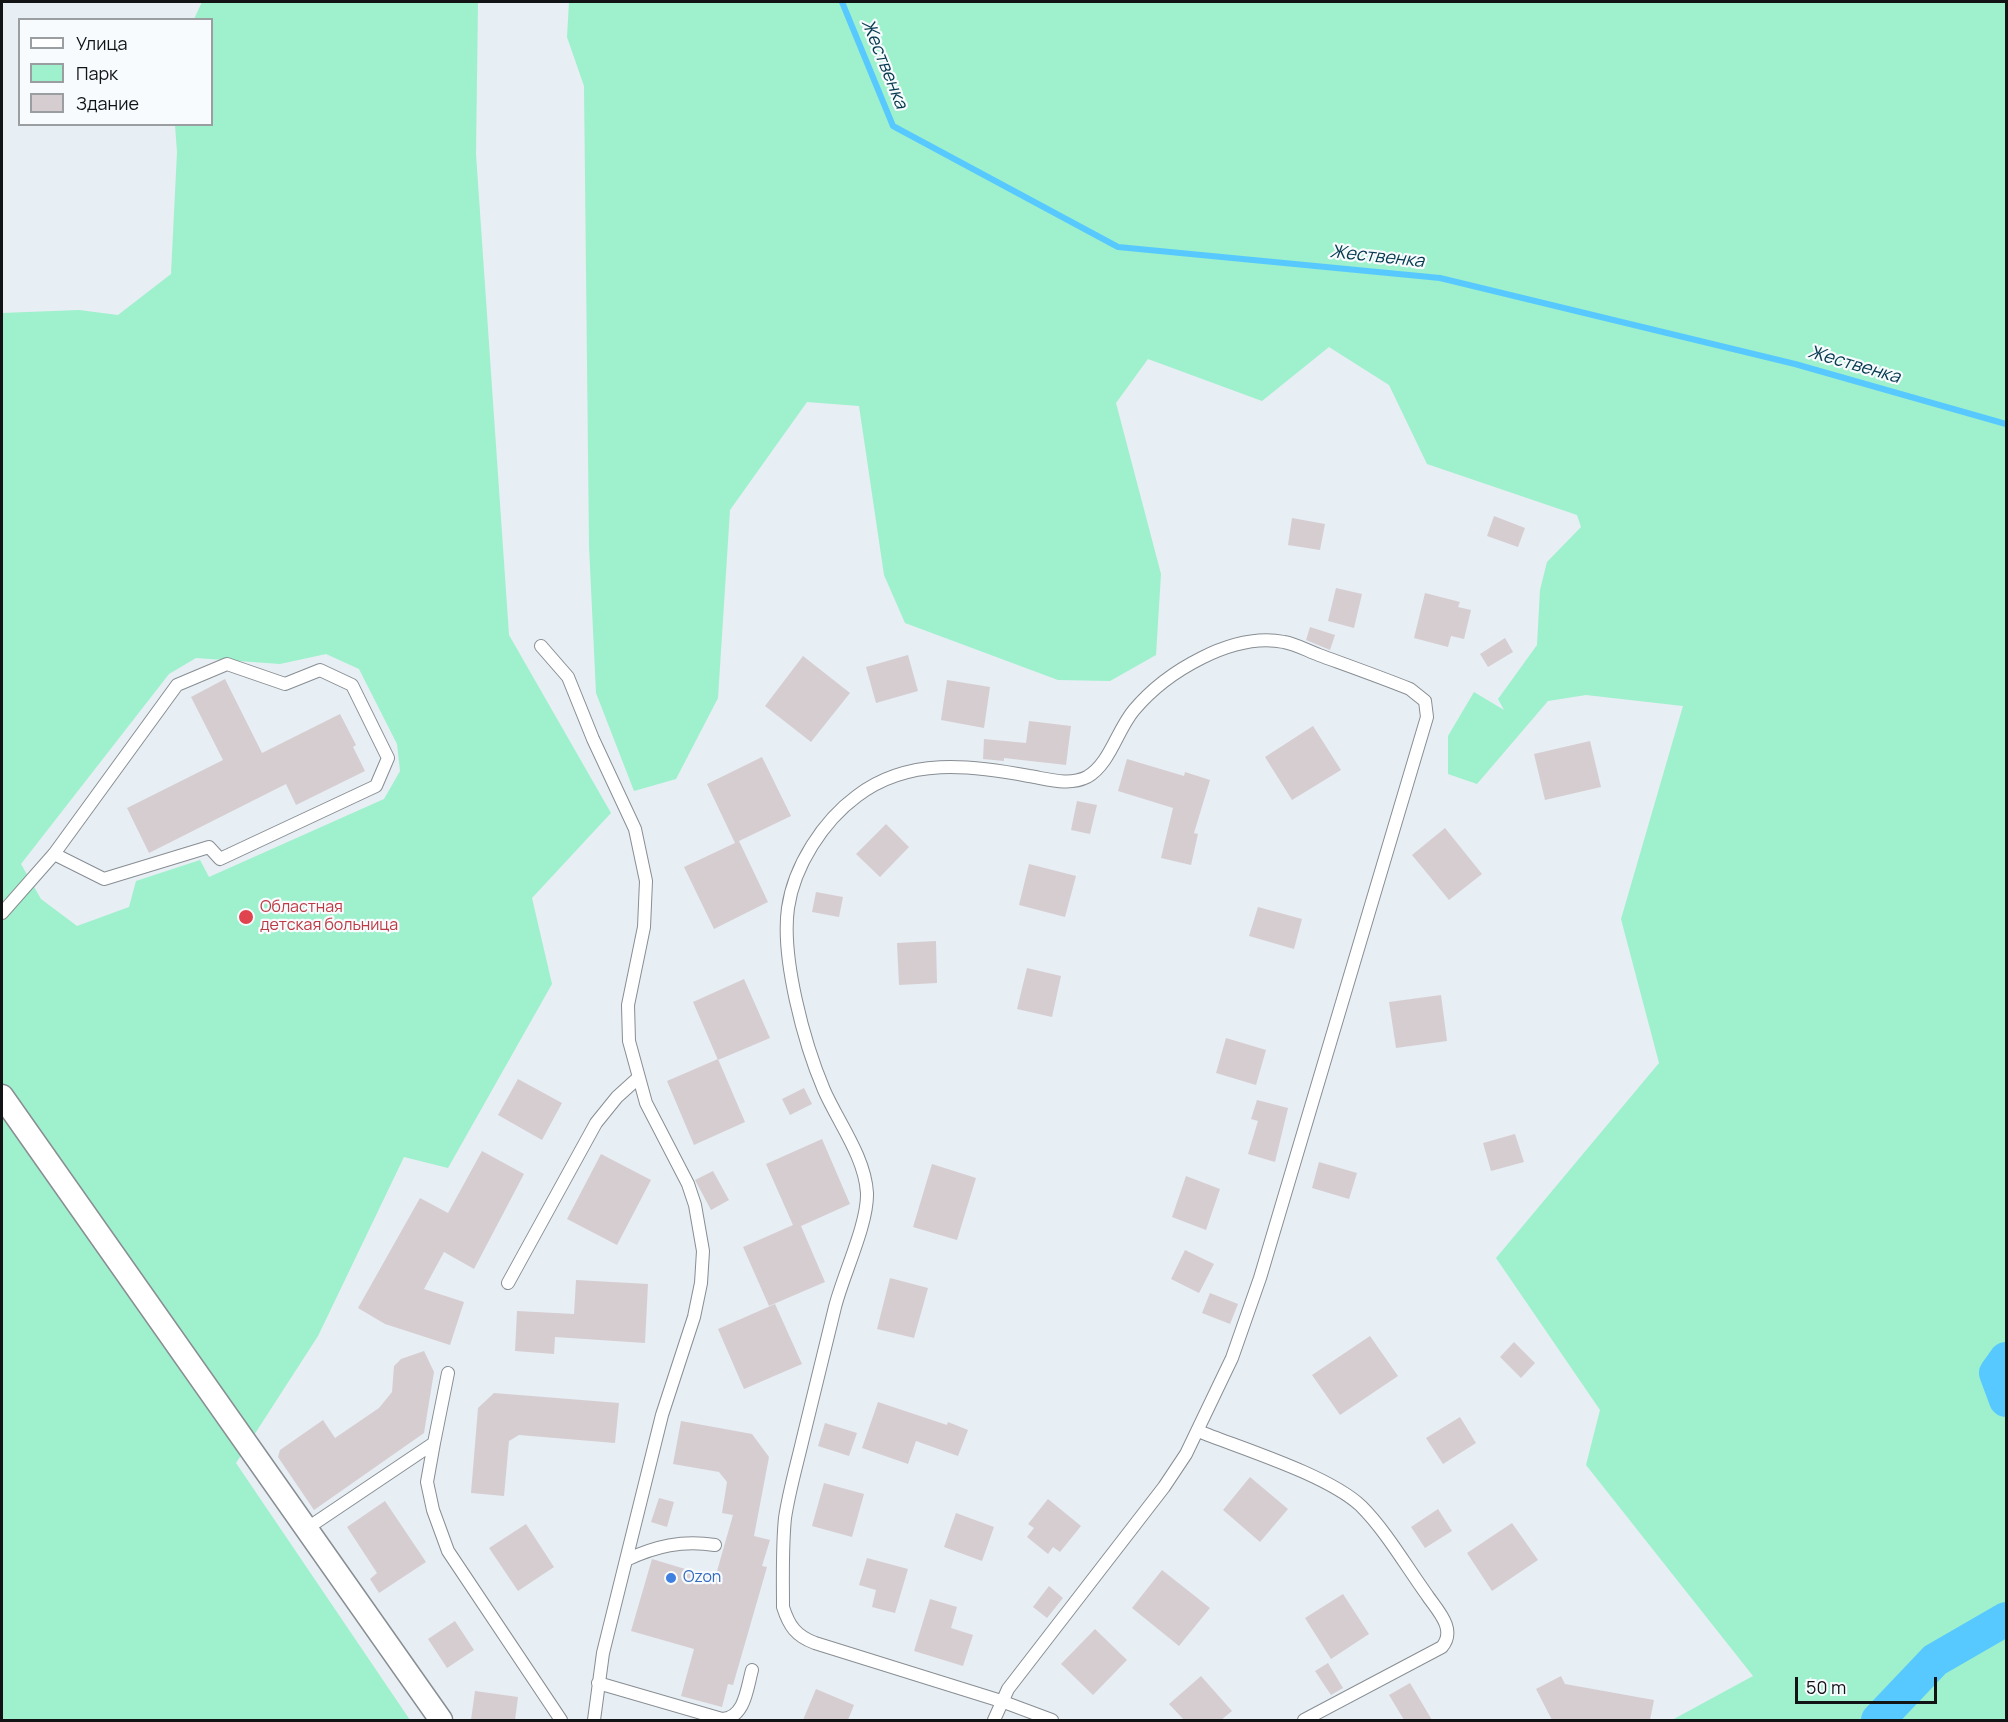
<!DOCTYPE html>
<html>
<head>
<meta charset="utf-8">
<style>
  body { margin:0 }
  #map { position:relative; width:2008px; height:1722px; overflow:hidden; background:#e7eef4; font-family:Manrope,sans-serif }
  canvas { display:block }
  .frame { position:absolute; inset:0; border:3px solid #111315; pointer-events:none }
  .legend { position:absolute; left:18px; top:18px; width:195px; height:108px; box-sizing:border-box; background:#f7fbfe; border:2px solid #9b9ea1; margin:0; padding:8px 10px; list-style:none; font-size:18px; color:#111315 }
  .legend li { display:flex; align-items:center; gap:12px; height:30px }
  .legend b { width:30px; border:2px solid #9b9ea1 }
  .scale { position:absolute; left:1795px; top:1677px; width:142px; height:27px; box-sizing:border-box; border:3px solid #111315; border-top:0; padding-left:8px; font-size:18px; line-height:21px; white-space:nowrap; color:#111315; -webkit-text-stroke:4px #f7fbfe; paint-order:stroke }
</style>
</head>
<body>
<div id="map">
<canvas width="2008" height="1722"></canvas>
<div class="frame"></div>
<ul class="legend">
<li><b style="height:8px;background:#fff"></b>Улица</li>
<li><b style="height:16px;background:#9ef1cc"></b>Парк</li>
<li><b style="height:16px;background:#d6cdd1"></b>Здание</li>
</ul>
<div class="scale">50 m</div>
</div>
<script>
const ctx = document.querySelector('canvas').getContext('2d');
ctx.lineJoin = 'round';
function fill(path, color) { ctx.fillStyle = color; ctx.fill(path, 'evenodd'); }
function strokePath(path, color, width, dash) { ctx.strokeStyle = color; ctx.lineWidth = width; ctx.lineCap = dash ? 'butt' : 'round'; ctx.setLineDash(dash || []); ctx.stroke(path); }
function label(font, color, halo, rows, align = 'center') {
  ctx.font = font + ' Manrope,sans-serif'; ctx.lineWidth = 4.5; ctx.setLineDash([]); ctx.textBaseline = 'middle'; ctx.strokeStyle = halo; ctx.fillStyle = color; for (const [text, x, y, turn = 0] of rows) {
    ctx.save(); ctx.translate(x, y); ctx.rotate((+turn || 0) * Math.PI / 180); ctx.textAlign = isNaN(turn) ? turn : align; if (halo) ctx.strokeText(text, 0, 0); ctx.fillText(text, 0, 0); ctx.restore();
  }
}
fill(new Path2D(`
  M 202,2 L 478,2 L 476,154 L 509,635 L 611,813 L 532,898 L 552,984 L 448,1168 L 404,1157 L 318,1336 L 236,1463 L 410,1720 L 2,1720 L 2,313 L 79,310 L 118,315 L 171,274 L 177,152 L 175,125 L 212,124 L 212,20 L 194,19 ZM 326,654 L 359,669 L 397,744 L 400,771 L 384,799 L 209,877 L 200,860 L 136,881 L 129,907 L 77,926 L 41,899 L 21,864 L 169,674 L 196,658 L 280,664 Z
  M 569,2 L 2006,2 L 2006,1720 L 1672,1720 L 1753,1676 L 1586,1465 L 1600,1410 L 1496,1258 L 1659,1063 L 1621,919 L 1683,706 L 1586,695 L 1548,701 L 1477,784 L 1448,774 L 1448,736 L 1474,692 L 1504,710 L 1498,699 L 1537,645 L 1540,590 L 1547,562 L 1581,527 L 1577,515 L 1427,464 L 1389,385 L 1329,347 L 1262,401 L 1148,359 L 1116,403 L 1161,574 L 1156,655 L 1110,681 L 1058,680 L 905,623 L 884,575 L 859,406 L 807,402 L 730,510 L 718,698 L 676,779 L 634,791 L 596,693 L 589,546 L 584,86 L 567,37 Z`), '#9ef1cc');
strokePath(new Path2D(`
  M 842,2 L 893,126 L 1118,247 L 1440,278 L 1795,364 L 2006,424`), '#57c9ff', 6);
strokePath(new Path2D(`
  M 2006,1359 L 1996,1373 L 2006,1400
  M 1878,1720 L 1935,1660 L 2006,1619`), '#57c9ff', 34);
fill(new Path2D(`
  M 1494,516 L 1525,528 L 1518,547 L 1487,536 Z
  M 1292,518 L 1325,524 L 1320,550 L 1288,545 Z
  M 1336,588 L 1362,594 L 1354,628 L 1328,621 Z
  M 1425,593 L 1460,602 L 1458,607 L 1471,610 L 1464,639 L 1451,636 L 1448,647 L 1414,638 Z
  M 1310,627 L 1335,635 L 1330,650 L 1306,640 Z
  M 1505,638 L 1513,652 L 1488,667 L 1480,654 Z
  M 908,655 L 918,691 L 876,703 L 866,667 Z
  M 803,656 L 850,693 L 811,742 L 765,706 Z
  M 225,679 L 262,753 L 340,714 L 356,745 L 353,747 L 365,771 L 296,805 L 286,784 L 149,853 L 127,808 L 223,760 L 191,697 Z
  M 947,680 L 990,687 L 984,728 L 941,720 Z
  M 1029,721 L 1071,726 L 1066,765 L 1004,758 L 1004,761 L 983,759 L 984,739 L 1026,743 Z
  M 1313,726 L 1341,770 L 1292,800 L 1265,757 Z
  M 1590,741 L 1601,787 L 1545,800 L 1534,754 Z
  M 762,757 L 791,816 L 739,841 L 768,902 L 714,929 L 684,867 L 735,843 L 707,784 Z
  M 1127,759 L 1184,776 L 1185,772 L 1210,780 L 1194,833 L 1198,834 L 1191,865 L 1161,858 L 1173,808 L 1118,791 Z
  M 1077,801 L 1097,805 L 1090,834 L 1071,830 Z
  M 886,824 L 909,847 L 880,877 L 856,854 Z
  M 1445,828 L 1482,874 L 1449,900 L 1412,855 Z
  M 1029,864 L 1076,876 L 1065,917 L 1019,905 Z
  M 816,892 L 843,897 L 839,917 L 812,912 Z
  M 1258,907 L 1302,919 L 1294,949 L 1249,936 Z
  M 936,941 L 937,983 L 899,985 L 897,943 Z
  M 1027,968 L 1061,976 L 1052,1017 L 1017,1009 Z
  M 744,979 L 770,1038 L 718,1060 L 693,1002 Z
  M 1441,995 L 1447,1041 L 1396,1048 L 1389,1002 Z
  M 1226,1038 L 1266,1050 L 1256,1085 L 1216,1073 Z
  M 718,1059 L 745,1122 L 694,1145 L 667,1081 Z
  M 518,1079 L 562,1103 L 542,1140 L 498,1115 Z
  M 804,1088 L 812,1104 L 790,1115 L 782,1099 Z
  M 1257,1100 L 1288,1108 L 1275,1162 L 1248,1154 L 1258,1121 L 1251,1119 Z
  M 1515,1134 L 1524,1162 L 1491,1171 L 1483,1143 Z
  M 822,1139 L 850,1204 L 801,1226 L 825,1282 L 769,1306 L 743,1247 L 793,1225 L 766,1164 Z
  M 482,1151 L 524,1174 L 474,1269 L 444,1252 L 424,1289 L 464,1302 L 450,1345 L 385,1324 L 358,1308 L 420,1198 L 448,1213 Z
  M 601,1154 L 651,1180 L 617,1245 L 567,1219 Z
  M 1319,1162 L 1357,1173 L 1349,1199 L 1312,1188 Z
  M 932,1164 L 976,1178 L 957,1240 L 913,1227 Z
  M 713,1171 L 729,1200 L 711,1210 L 695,1180 Z
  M 1186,1176 L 1220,1189 L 1206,1230 L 1172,1217 Z
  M 1185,1250 L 1214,1264 L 1199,1293 L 1171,1279 Z
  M 890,1278 L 928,1288 L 914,1338 L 877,1329 Z
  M 576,1280 L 648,1284 L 645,1343 L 555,1337 L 554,1354 L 515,1351 L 517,1311 L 574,1314 Z
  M 1210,1293 L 1238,1304 L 1230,1324 L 1202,1313 Z
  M 775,1304 L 802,1364 L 744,1389 L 718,1329 Z
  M 1370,1336 L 1398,1376 L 1340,1415 L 1312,1375 Z
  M 1514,1342 L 1535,1363 L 1521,1378 L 1500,1357 Z
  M 424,1351 L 434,1372 L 424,1433 L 314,1510 L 278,1457 L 280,1450 L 323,1420 L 335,1438 L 379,1408 L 392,1392 L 394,1366 L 401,1359 Z
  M 494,1393 L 619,1403 L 615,1443 L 519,1435 L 509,1441 L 504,1496 L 471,1493 L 478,1408 Z
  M 878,1402 L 947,1425 L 948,1422 L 968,1430 L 958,1456 L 916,1441 L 908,1464 L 862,1448 Z
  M 1460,1417 L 1476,1443 L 1443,1464 L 1426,1438 Z
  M 681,1421 L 752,1434 L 769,1457 L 754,1536 L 770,1540 L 762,1566 L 767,1567 L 733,1685 L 728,1684 L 722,1707 L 681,1696 L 694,1649 L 631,1631 L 652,1559 L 715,1578 L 733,1515 L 722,1513 L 727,1482 L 719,1472 L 673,1464 Z
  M 825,1423 L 857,1433 L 849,1456 L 818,1446 Z
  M 1250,1477 L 1288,1509 L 1260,1542 L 1223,1510 Z
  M 824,1483 L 864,1494 L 852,1537 L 812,1526 Z
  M 659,1498 L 674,1502 L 667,1527 L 651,1522 Z
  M 1048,1499 L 1081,1526 L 1060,1552 L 1053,1547 L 1048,1554 L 1027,1537 L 1034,1528 L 1028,1524 Z
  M 385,1501 L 426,1562 L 379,1593 L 370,1579 L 377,1573 L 347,1527 Z
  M 1438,1509 L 1452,1531 L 1425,1548 L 1411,1527 Z
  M 956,1513 L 994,1527 L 982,1561 L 944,1547 Z
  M 1512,1523 L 1538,1560 L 1492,1591 L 1467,1553 Z
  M 526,1524 L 554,1567 L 518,1591 L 489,1548 Z
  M 867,1558 L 908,1569 L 895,1613 L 872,1607 L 876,1590 L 859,1585 Z
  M 1162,1570 L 1210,1608 L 1179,1646 L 1132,1608 Z
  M 1049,1586 L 1063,1598 L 1047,1618 L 1033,1607 Z
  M 1343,1594 L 1369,1634 L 1331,1659 L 1305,1618 Z
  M 930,1599 L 957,1607 L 951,1628 L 973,1635 L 963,1666 L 914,1651 Z
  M 455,1621 L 474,1650 L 447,1668 L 428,1639 Z
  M 1095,1629 L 1127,1660 L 1093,1695 L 1061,1664 Z
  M 1328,1663 L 1343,1688 L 1331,1695 L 1315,1671 Z
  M 1201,1676 L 1232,1711 L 1221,1720 L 1184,1720 L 1169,1704 Z
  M 1561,1676 L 1565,1684 L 1654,1700 L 1650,1720 L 1552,1720 L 1536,1689 Z
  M 1410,1683 L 1432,1720 L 1404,1720 L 1389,1695 Z
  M 816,1689 L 854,1705 L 848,1720 L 803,1720 Z
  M 475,1691 L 518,1697 L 515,1720 L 471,1720 Z`), '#d6cdd1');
const service = new Path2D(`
  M 541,646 L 568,677 L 593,739 L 635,829 L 646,881 L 644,927 L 628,1005 L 629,1041 L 646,1103 L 688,1184 L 695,1205 L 703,1251 L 701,1283 L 694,1317 L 662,1415 L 626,1560
  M 2,913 L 54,854 L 177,685 L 227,664 L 285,684 L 320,670 L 352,685 L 388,758 L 376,786 L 220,859 L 209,847 L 104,879 L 54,854
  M 508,1283 L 596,1123 L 617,1097 L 638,1078
  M 1198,1431 C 1243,1449 1328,1475 1361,1506 C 1386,1531 1406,1566 1427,1595 C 1437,1610 1457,1629 1442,1647 L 1304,1720
  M 434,1443 L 448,1373
  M 306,1529 L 434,1443 L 427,1482 L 433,1510 L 448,1551 L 561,1720
  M 598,1683 L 722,1719 C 745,1718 747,1688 752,1670
  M 594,1720 L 603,1653 L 626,1560 C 656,1546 682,1540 715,1545
  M 994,1720 L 1008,1689 L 1164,1487 L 1186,1454 L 1232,1358 L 1260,1278 L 1427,717 L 1425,701 L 1410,689 C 1380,677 1349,666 1319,655 C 1308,651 1296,644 1284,642 C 1232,632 1166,672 1134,710 C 1117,730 1110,764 1087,777 C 1069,786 1048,779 1029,776 C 971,765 908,757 857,796 C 823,821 794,866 788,908 C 781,958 804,1043 824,1090 C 838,1122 865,1157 867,1193 C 868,1224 843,1275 835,1307 C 824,1351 814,1394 803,1438 C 797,1464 789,1491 785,1518 C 782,1548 783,1578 783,1607 C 789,1626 796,1636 815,1643 L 1001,1701 L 1052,1720`);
const minor = new Path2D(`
  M 2,1096 L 441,1720`);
strokePath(service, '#888e93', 14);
strokePath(minor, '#888e93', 25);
strokePath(service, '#fff', 12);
strokePath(minor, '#fff', 22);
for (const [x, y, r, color] of [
  [246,917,8,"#e0444e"],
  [671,1578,6,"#3f7fe0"]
]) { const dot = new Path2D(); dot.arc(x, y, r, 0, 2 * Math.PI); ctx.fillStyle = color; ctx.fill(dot); strokePath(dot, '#f7fbfe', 2); }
label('16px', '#be3a42', '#f7fbfe', [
  ["Областная",260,908],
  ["детская больница",260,926]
], 'left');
label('16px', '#366cbe', '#f7fbfe', [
  ["Ozon",683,1578]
], 'left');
label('italic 18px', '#05394f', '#f7fbfe', [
  ["Жественка",884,64,68],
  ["Жественка",1377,257,6],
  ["Жественка",1854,365,16]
]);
</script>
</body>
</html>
